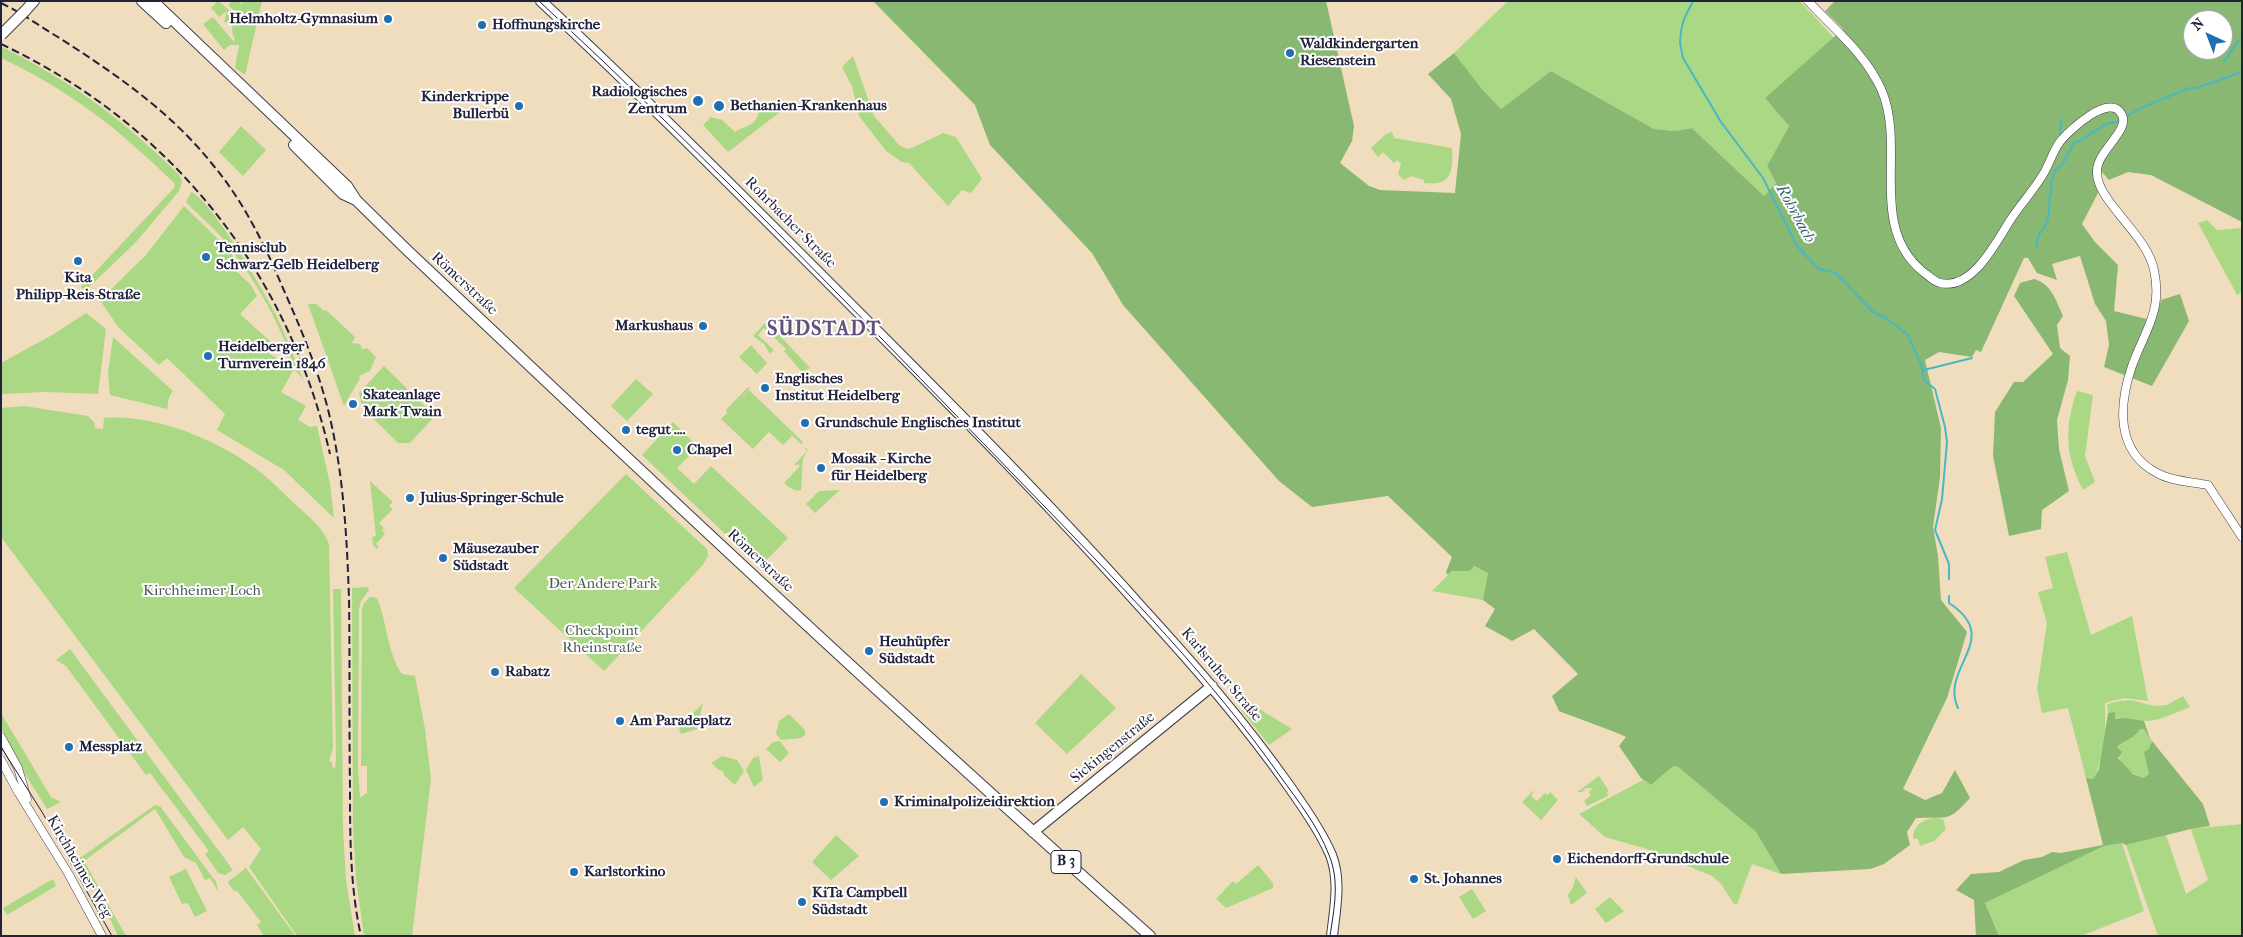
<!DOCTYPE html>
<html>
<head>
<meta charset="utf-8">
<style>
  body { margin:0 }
  #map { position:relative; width:2243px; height:937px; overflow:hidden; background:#f0ddbd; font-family:"IM FELL French Canon",serif }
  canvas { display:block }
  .frame { position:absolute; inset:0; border:2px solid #22223b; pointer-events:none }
  .north { position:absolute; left:2183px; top:10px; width:50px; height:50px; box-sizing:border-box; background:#fff; border:1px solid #a7a7b1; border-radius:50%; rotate:317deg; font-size:14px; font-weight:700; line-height:20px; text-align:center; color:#22223b }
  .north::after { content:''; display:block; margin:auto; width:18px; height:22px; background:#1f6fb2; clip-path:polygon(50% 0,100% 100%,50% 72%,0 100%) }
</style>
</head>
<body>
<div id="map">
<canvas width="2243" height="937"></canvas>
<div class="frame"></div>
<div class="north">N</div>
</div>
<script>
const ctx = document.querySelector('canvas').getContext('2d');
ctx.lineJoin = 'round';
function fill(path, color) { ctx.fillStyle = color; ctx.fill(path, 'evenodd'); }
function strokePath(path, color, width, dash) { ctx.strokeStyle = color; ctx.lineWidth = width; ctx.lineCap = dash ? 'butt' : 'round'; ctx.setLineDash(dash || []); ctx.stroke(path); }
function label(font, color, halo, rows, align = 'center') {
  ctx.font = font + ' "IM FELL French Canon",serif'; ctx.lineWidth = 4; ctx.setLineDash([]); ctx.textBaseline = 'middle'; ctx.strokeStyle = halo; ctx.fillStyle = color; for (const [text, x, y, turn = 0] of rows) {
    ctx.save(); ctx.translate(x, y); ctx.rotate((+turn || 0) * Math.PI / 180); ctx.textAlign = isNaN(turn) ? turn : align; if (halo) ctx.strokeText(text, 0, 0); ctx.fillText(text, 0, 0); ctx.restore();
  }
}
fill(new Path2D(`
  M 218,1 L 234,14 L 234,19 L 229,23 L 224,22 L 227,11 L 219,17 L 211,8 Z
  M 232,1 L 239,1 L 241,4 L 242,1 L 262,1 L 245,75 L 235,68 L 239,45 L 230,45 L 224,50 L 203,24 L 213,17 L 234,42 L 235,39 C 229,29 233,24 238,14 L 228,5 Z
  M 1508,1 L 1800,1 L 1834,38 L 1765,98 L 1789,126 L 1767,166 L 1776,183 L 1764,196 L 1692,128 L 1675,131 L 1654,129 L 1551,71 L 1501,109 L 1482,89 L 1454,53 Z
  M 2,47 C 72,82 123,119 179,175 L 182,181 L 179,191 L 136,242 L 85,291 L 81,287 L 174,188 L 175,184 C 120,130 71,91 1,58 Z
  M 853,56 L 874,116 L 900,146 L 908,149 L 914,147 L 943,133 L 956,137 L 982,179 L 971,193 L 962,190 L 948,206 L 909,163 L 902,162 L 886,151 L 859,116 L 852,86 L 842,67 Z
  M 770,102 L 780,112 L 728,152 L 703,125 L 711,117 L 722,120 L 735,132 C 744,125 756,128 759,111 Z
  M 241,126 L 266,150 L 243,176 L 219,152 Z
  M 1392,132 L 1394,138 L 1452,148 C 1453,172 1452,186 1424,183 L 1424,180 L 1411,176 L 1404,180 L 1398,174 L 1401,164 L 1397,160 L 1394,163 L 1383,152 L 1378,157 L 1371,148 L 1386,134 Z
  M 191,192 C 210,198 265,293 276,315 C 286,336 294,357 303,379 L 294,369 L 281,392 L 306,406 L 298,420 L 310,427 L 317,426 L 330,484 L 334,518 L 284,470 L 217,430 L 225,414 L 167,358 L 159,365 L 118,327 L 100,300 L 146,255 L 184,206 L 230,251 L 236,262 L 233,268 L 251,285 L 257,296 L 240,314 L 273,344 L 268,353 L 294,368 C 282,325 257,284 231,249 C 219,232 200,217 186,202 Z
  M 2207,220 L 2217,230 L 2242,228 L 2242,292 L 2237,295 L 2198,223 Z
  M 308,304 L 316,304 L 324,311 L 326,310 L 355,337 L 352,343 L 360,344 L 362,349 L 367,348 L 376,357 L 370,371 L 359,376 L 360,378 L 344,406 Z
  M 86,313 L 106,329 L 98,394 L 46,392 L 1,394 L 1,363 L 54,334 Z
  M 764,324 L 769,324 L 810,368 L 802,372 L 784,351 L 786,349 L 764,328 L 758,335 L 774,350 L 770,354 L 764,344 L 753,336 Z
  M 113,337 L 173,391 L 169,397 L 167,409 L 110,395 L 108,373 Z
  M 751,345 L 767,363 L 757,374 L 739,357 Z
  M 384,366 L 435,416 L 410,443 L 398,443 L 362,407 L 359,393 Z
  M 636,379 L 653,394 L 627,421 L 611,406 Z
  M 748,387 L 750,388 L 731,409 L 749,390 L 803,442 L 801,444 L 778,422 L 792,436 L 783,445 L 769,432 L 753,449 L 721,419 L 727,413 L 726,410 Z
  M 2077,391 L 2093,395 L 2085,456 L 2095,482 L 2083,490 C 2065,455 2064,428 2077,391 Z
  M 24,406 L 88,416 L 94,422 L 95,428 L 103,429 L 104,418 C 154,414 215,439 255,468 C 269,478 282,492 295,504 C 308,516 323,527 329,544 L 333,748 L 329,761 L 332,762 L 332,767 L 335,768 L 336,760 L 333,589 L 341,589 L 343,829 L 346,880 L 355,936 L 297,936 L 249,867 L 261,849 L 243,827 L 228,840 L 1,537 L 1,408 Z
  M 673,422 L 698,447 L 677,468 L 694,484 L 711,466 L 788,538 L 760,567 L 642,455 Z
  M 802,446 L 808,450 L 803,458 L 801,490 C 795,492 788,487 784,483 L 800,466 L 798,464 L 796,466 L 795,464 L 807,451 Z
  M 626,474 L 707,549 L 708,556 L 702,566 L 604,671 L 514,588 Z
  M 370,481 L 393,502 L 389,506 L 393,509 L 379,523 L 384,528 L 382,530 L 385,534 L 376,544 L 379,547 L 377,549 L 373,545 L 372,537 L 376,536 Z
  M 840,490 L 815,513 L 806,504 L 819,491 Z
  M 2067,552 L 2091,635 L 2132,616 L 2148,701 L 2124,698 L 2105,703 C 2106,727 2105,758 2093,780 L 2086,778 L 2068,708 L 2042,713 L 2037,689 L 2047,623 L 2038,592 L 2053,588 L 2045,557 Z
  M 1473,566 L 1489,573 L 1483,600 L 1432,591 L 1452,571 L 1470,571 Z
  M 368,587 L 369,590 L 361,601 L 359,609 L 358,767 L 360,798 L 367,793 L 367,766 L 361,766 L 362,609 L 364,603 L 370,597 L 377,598 C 387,622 388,655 402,674 L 415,676 L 425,729 L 431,779 L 412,936 L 364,936 L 356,879 L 353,828 L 352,588 Z
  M 70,649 L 233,870 L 225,875 L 218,873 L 205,854 L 209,851 L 150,773 L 146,775 L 66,666 L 56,660 Z
  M 1081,674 L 1116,708 L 1067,754 L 1035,723 Z
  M 1236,695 L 1292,729 L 1269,745 L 1242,711 L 1245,708 L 1235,696 Z
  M 2183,696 L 2190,707 C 2176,712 2159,722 2143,721 C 2133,721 2126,718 2115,719 L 2115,713 L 2108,713 L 2107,704 L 2119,701 L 2131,700 L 2154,706 L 2167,705 Z
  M 703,703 L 699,719 L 700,728 L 681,734 L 679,728 Z
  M 1,713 L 51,797 L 61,802 L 47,809 L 25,774 L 1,728 Z
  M 789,714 L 805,730 L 805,735 L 801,738 L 781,740 L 776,734 L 779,721 Z
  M 2140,729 L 2144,729 L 2152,741 L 2147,765 L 2149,774 L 2143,778 C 2129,773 2118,762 2117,748 C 2123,741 2136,737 2140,729 Z
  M 780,741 L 789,753 L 780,762 L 766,749 L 773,742 Z
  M 722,756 L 737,760 L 744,771 L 735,785 L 724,775 L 723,771 L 719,770 L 711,763 Z
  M 759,756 L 763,780 L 754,787 L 746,770 L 753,758 Z
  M 1677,766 L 1756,832 L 1781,874 L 1752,864 L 1737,904 L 1734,904 L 1721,884 L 1712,876 L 1647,849 L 1605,837 L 1579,814 L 1643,780 L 1651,785 L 1672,767 Z
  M 1599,776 L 1609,791 L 1607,792 L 1608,796 L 1587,806 L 1584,801 L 1591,795 L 1589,793 L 1592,788 L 1586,788 L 1582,792 L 1577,792 Z
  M 1535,789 L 1531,796 L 1537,801 L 1545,793 L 1548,795 L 1550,792 L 1558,800 L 1541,820 L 1522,802 Z
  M 155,805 L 160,806 L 216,882 L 219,893 L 210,878 L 205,880 L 196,863 L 184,857 L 155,809 L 84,861 L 126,936 L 118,936 L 101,899 L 77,860 Z
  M 1933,818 L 1943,819 L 1946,829 L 1934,841 L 1920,846 L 1918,839 L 1913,838 C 1913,826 1922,820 1933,818 Z
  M 2242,824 L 2242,936 L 2158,936 L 2126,845 L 2166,835 L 2186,894 L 2208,880 L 2191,829 Z
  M 836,835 L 859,856 L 831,880 L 812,862 Z
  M 2122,843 L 2144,911 L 2081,936 L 1999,936 L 1985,903 L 2104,846 Z
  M 1258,865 L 1273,883 L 1273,888 L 1226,908 L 1216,899 L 1233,881 L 1236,884 Z
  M 246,868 L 294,934 L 295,936 L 264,936 L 257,925 L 261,922 L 237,891 L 234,891 L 228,883 L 229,881 Z
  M 186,869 L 207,911 L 195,917 L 188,903 L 182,904 L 169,877 Z
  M 1576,877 L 1587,893 L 1571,905 L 1568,895 L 1572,889 Z
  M 53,879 L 56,886 L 7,915 L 3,908 Z
  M 1472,889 L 1486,911 L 1473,919 L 1459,897 Z
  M 1610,897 L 1624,911 L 1606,923 L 1595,909 Z`), '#abd885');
fill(new Path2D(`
  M 873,1 L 1326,1 L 1354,126 L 1352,141 L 1340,163 L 1369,186 L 1380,190 L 1455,193 L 1461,134 L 1451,99 L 1428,74 L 1454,53 L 1482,89 L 1501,109 L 1551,71 L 1654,129 L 1675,131 L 1692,128 L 1764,196 L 1776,183 L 1767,166 L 1789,126 L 1765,98 L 1843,29 L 1825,11 L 1835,1 L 2242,1 L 2242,222 L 2151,175 L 2128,172 L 2109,180 L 2101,171 L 2099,191 L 2082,224 L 2095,242 L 2118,265 L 2114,311 L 2155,321 L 2161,300 L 2180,294 L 2189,321 L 2152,386 L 2104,367 L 2109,345 L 2106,321 L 2095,304 L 2080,256 L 2052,264 L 2057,280 L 2037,273 L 2028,258 L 2024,258 L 1981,352 L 1976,350 L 1972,357 L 1939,352 L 1925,360 L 1941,428 L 1940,477 L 1933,527 L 1938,556 L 1941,600 L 1967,632 L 1947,698 L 1903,789 L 1925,800 L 1942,793 L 1955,770 L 1970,798 C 1946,824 1949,816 1916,818 L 1907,832 L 1910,845 L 1884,864 L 1870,869 L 1781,874 L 1756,832 L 1677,766 L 1672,767 L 1651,785 L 1641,778 L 1619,746 L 1626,737 C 1622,734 1569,715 1559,711 L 1552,696 L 1578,674 L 1534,629 L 1512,641 L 1485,626 L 1495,609 L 1483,600 L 1488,573 L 1474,566 L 1470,571 L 1452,571 L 1448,575 L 1446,572 L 1452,557 L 1388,496 L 1312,507 L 1279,481 L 1123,305 L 1092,253 L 990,145 L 975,105 ZM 2193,20 L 2223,20 L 2223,50 L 2193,50 Z
  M 2034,279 C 2052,284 2056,301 2063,316 L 2057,325 L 2060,348 L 2070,356 L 2068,380 L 2057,420 L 2059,449 L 2069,491 L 2042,510 L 2041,529 L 2009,536 L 1993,456 L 1995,412 L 2014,382 L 2023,382 L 2053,354 L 2014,296 L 2020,283 Z
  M 2115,712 L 2115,719 L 2126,718 L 2144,721 L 2150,739 L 2144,729 L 2140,729 C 2136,737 2124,741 2117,747 L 2122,752 L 2118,758 L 2133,774 L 2143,778 L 2149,774 L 2144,752 L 2149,749 L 2152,741 L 2203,804 L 2210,826 L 2191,829 L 2126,845 L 2122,843 L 2104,846 L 1985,903 L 1999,936 L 1976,936 L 1974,900 L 1956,890 L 1971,874 L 1999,872 L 2024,860 L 2042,857 L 2052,852 L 2061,853 L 2103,845 L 2086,778 L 2093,779 L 2099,769 L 2108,713 Z`), '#88b872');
strokePath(new Path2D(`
  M 1693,1 L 1684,19 L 1681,31 L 1680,43 L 1683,58 L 1721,122 L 1763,178 L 1797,246 L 1819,269 L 1836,273 L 1872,311 L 1887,319 L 1907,334 L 1921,364 L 1924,380 L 1935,389 L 1945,427 L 1947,442 L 1942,499 L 1935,530 L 1949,564 L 1949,579
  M 2224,62 L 2238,41 L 2242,40
  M 2191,88 L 2196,88 L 2242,72
  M 2127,116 L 2141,108 L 2189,88
  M 2060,136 L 2060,126 L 2062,119
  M 2036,247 C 2037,244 2037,239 2039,235 C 2042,229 2047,226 2048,218 C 2050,208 2048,198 2052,190 L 2051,185 L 2055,170 L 2062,165 L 2074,143 C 2086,140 2099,125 2109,123 C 2115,122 2116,124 2121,120
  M 1924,370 L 1972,358
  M 1949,596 L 1949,603 C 2004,639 1939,667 1958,708`), '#49b7c4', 2);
const minor = new Path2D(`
  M 1808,1 C 1834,29 1866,54 1882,91 C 1906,149 1868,225 1922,271 C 1928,275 1933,281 1940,283 C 1973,291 1997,240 2011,219 C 2021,204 2033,191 2042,176 C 2049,166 2052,153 2059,143 C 2068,131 2111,91 2122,115 C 2130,131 2097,151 2097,171 C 2095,200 2147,234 2154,270 C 2163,311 2145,330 2132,366 C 2119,404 2115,451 2157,473 C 2171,481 2192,482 2208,485 L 2242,537
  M 1,737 L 18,768 L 27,799
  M 1,760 L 18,792 L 68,873 L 102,936`);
const major = new Path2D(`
  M 142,1 L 166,23
  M 153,1 L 347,186 L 356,200 L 406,249 C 651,481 897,712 1150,936
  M 541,1 C 644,97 742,196 841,295 C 943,397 1045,499 1141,607 C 1193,664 1244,722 1289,786 C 1304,808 1320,830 1331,855 C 1341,881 1335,909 1332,936
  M 25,11 L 34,1
  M 294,145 L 343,194 L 356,200
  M 1033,832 L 1212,686`);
strokePath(minor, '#413e4e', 9);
strokePath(major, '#413e4e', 12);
strokePath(minor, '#fff', 8);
strokePath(major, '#fff', 10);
strokePath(new Path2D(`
  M 539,1 C 714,163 879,336 1045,507 C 1127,592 1211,678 1280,776 C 1298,801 1318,826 1329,855 C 1340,881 1334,909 1330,936
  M 1,747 L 42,812 L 112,936`), '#22223b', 1);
strokePath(new Path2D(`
  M 1,3 C 22,13 41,27 61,39 C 117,75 171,112 213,165 C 243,201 264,243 282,286 C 302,331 322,378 332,427 C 344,483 347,541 349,598 C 350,661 349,723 350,786 C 350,836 350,887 361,936
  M 1,44 C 171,124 288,271 330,454`), '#22223b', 2, [8, 4]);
const majorBridge = new Path2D(`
  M 1,35 L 25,11`);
strokePath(majorBridge, '#413e4e', 12, []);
strokePath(majorBridge, '#fff', 10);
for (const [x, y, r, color] of [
  [388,19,5,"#1f6fb2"],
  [482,25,5,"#1f6fb2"],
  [1290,53,5,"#1f6fb2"],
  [698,101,6,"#1f6fb2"],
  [519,106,5,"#1f6fb2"],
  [719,106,6,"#1f6fb2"],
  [206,257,5,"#1f6fb2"],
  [78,261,5,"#1f6fb2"],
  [703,326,5,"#1f6fb2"],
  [208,356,5,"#1f6fb2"],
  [765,388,5,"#1f6fb2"],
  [353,404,5,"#1f6fb2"],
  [805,423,5,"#1f6fb2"],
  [626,430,5,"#1f6fb2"],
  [677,450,5,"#1f6fb2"],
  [821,468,5,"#1f6fb2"],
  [410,498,5,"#1f6fb2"],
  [443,558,5,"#1f6fb2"],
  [869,651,5,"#1f6fb2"],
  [495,672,5,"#1f6fb2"],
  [620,721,5,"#1f6fb2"],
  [69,747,5,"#1f6fb2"],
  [884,802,5,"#1f6fb2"],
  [1557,859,5,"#1f6fb2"],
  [574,872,5,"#1f6fb2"],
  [1414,879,5,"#1f6fb2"],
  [802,902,5,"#1f6fb2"]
]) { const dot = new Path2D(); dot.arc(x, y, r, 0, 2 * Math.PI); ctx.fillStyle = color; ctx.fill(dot); strokePath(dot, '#fff', 2); }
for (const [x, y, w] of [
  [1066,862,30]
]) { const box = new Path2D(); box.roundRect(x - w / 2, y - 11.5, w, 23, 4); ctx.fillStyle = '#fff'; ctx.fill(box); strokePath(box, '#22223b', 1); }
label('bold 14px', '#22223b', null, [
  ["B 3",1066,862]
]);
label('bold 15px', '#22223b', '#fff', [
  ["Helmholtz-Gymnasium",378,19,"right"],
  ["Hoffnungskirche",492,25],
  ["Waldkindergarten",1300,44],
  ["Riesenstein",1300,61],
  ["Radiologisches",687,92,"right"],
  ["Zentrum",687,109,"right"],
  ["Kinderkrippe",509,97,"right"],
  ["Bullerbü",509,114,"right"],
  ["Bethanien-Krankenhaus",730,106],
  ["Tennisclub",216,248],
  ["Schwarz-Gelb Heidelberg",216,265],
  ["Kita",78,278,"center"],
  ["Philipp-Reis-Straße",78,295,"center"],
  ["Markushaus",693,326,"right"],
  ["Heidelberger",218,347],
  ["Turnverein 1846",218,364],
  ["Englisches",775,379],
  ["Institut Heidelberg",775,396],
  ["Skateanlage",363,395],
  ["Mark Twain",363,412],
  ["Grundschule Englisches Institut",815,423],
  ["tegut ....",636,430],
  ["Chapel",687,450],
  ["Mosaik - Kirche",831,459],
  ["für Heidelberg",831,476],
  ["Julius-Springer-Schule",420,498],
  ["Mäusezauber",453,549],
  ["Südstadt",453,566],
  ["Heuhüpfer",879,642],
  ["Südstadt",879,659],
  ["Rabatz",505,672],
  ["Am Paradeplatz",630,721],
  ["Messplatz",79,747],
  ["Kriminalpolizeidirektion",894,802],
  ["Eichendorff-Grundschule",1567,859],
  ["Karlstorkino",584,872],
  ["St. Johannes",1424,879],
  ["KiTa Campbell",812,893],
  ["Südstadt",812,910]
], 'left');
label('15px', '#22223b', '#fff', [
  ["Rohrbacher Straße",790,223,45],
  ["Römerstraße",464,284,43],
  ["Römerstraße",760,561,43],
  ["Karlsruher Straße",1221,675,50],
  ["Sickingenstraße",1113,748,-39],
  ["Kirchheimer Weg",79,867,60]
]);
label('15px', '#4b5951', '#fff', [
  ["Der Andere Park",603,584],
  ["Kirchheimer Loch",202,591],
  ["Checkpoint",602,631],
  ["Rheinstraße",602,648]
]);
label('italic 16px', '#325e72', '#fff', [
  ["Rohrbach",1795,214,61]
]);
ctx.letterSpacing = '1px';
label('bold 20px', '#5f527b', '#fff', [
  ["SÜDSTADT",824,330]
]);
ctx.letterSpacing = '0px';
</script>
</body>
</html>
